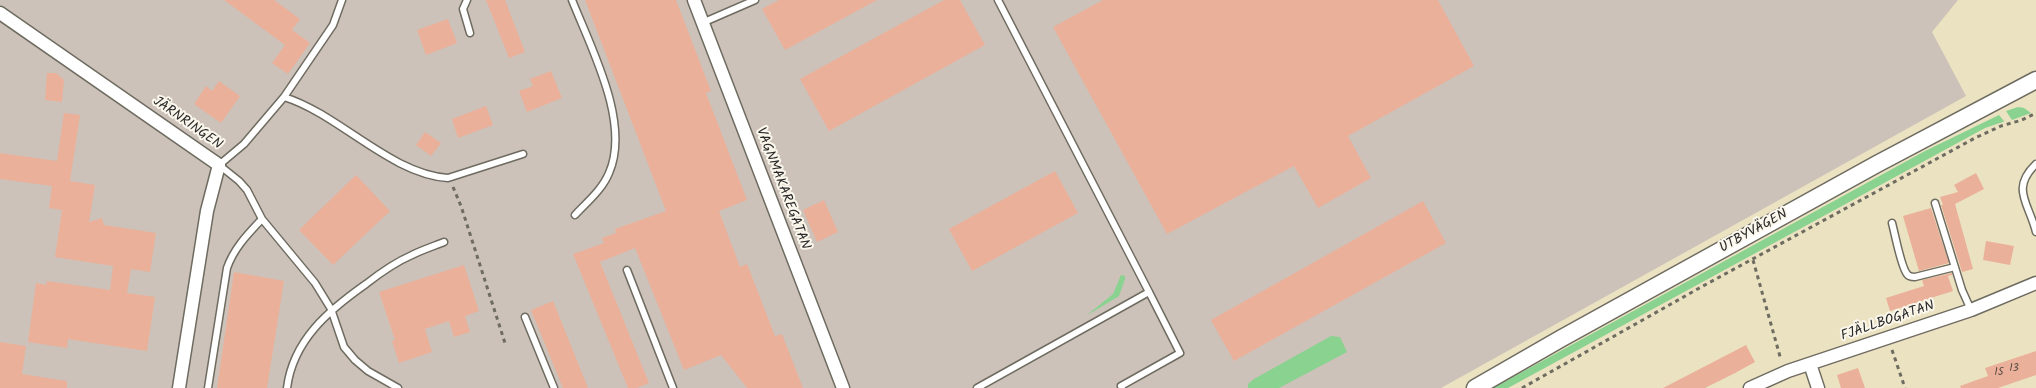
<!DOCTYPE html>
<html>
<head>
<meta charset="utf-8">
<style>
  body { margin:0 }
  canvas { display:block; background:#eae2c1 }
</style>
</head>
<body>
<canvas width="2036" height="388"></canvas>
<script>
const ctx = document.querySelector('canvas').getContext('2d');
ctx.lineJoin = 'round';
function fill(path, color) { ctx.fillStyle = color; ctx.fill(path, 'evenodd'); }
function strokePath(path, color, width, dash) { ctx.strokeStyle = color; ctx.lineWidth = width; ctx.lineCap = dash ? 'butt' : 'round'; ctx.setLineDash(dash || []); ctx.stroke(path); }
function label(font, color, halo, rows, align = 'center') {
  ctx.font = font + ' Kalam,sans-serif'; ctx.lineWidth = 4; ctx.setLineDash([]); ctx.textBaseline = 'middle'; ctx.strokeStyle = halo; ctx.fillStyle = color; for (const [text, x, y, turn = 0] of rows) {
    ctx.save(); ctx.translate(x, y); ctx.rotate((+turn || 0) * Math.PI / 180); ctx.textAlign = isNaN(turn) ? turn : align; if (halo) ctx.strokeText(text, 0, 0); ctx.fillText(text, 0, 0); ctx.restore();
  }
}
fill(new Path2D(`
  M 0,0 L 1958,0 L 1932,32 L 1966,96 L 1441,388 L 0,388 Z`), '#ccc2b9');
fill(new Path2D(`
  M 2018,107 L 2024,108 L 2031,113 L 2012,120 L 2006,111 Z
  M 1999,115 L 2004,121 L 2003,122 L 1985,128 L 1508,388 L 1493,388 L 1925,151 Z
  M 1121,275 L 1125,276 L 1125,279 L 1119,296 L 1086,316 L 1113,294 Z
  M 1331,336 L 1340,337 L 1347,352 L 1279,388 L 1248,388 L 1248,384 L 1254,379 Z`), '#89d28f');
fill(new Path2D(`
  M 224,0 L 274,0 L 300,19 L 292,30 L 310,43 L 288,74 L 272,63 L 285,45 Z
  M 486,0 L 505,0 L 525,52 L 509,58 Z
  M 585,0 L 676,0 L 711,91 L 706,93 L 747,200 L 719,211 L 740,267 L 747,264 L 775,336 L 782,334 L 803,388 L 747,388 L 721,355 L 684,370 L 635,248 L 600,262 L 649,383 L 637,388 L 628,388 L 573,254 L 604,243 L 602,238 L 616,233 L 615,229 L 666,211 Z
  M 779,0 L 877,0 L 785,50 L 762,9 Z
  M 944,0 L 960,0 L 985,45 L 829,131 L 800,79 Z
  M 1103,0 L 1438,0 L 1474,66 L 1348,136 L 1371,178 L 1318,208 L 1294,166 L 1167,234 L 1053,27 Z
  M 448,19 L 457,43 L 426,55 L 417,30 Z
  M 551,71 L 562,98 L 527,112 L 519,91 L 533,86 L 530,79 Z
  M 47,73 L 56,73 L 64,80 L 62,102 L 45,100 Z
  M 219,81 L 240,96 L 221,123 L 194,104 L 206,86 L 212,91 Z
  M 486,106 L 493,125 L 458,138 L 452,119 Z
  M 64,113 L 80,115 L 70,181 L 95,185 L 89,222 L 102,218 L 104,225 L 156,233 L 150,272 L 131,269 L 127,293 L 155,297 L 147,351 L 68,339 L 67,348 L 28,342 L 36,283 L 46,285 L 47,281 L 110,290 L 113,266 L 55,257 L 62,210 L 49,208 L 52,186 L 0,179 L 0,153 L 57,161 Z
  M 425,132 L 441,143 L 431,156 L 416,145 Z
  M 1055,171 L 1078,213 L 972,271 L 949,229 Z
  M 1976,173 L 1984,189 L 1955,204 L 1973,269 L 1962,272 L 1941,205 L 1943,205 L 1940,197 L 1958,192 L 1954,185 Z
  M 356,175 L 390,211 L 333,265 L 299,230 Z
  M 824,200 L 838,232 L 817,242 L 803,210 Z
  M 1423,201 L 1446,243 L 1234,361 L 1211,320 Z
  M 1931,208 L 1949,263 L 1919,271 L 1903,216 Z
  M 1986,241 L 2014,246 L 2010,265 L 1983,260 Z
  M 464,265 L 479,311 L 465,316 L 470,332 L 454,337 L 449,321 L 425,329 L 432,352 L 399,363 L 392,341 L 395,340 L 379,292 Z
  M 234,272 L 284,281 L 267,388 L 217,388 Z
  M 1952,273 L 1952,275 L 1948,276 L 1953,291 L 1890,311 L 1886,298 L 1924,286 L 1922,280 Z
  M 553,301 L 588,388 L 563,388 L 531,310 Z
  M 0,342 L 26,346 L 22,374 L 67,381 L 67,388 L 0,388 Z
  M 1746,345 L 1755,362 L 1735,373 L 1705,388 L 1663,388 Z
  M 2036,351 L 2036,375 L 1998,388 L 1961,388 L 1960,386 L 1988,376 L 1985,368 Z
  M 1858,368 L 1865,388 L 1841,388 L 1837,375 Z`), '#ebb09a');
const service = new Path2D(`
  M 467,0 L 463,9 L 470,33
  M 572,0 C 591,48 631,123 609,173 C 602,190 587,202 575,215
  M 998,0 L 1149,292
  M 702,23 L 755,0
  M 284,97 L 333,25 L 342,0
  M 2036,164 C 2010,189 2029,203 2036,232
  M 1935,203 L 1962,290 L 1971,310
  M 1892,223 C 1895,234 1901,267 1907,274 C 1909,277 1912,277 1915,277 L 1955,267
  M 627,270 L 673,388
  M 525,317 L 554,388
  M 208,388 L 227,268 C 234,248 247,235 262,219
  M 287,388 C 293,340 329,310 366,284 C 380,273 396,262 412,255 C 422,250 434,246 444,242
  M 398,388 L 368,371 L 355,360 L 344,347 L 331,309 L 315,283 L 262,219 L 247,190 L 239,181 L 219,165 L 244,144 L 284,97 C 339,114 390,174 448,178 L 523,154
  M 977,388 L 1149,292 L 1180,353 L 1121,386 L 1122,388`);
const minor = new Path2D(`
  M 694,0 L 843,388
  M 0,13 L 219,165 L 207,211 L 179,388
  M 1810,364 L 1818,388
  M 1750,388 L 1788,371 L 1971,310 L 2036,283`);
const tertiary = new Path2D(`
  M 1475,388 L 1562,338 L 1877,164 L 2036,80`);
strokePath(service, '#6e6b60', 9);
strokePath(minor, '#6e6b60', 15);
strokePath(tertiary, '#6e6b60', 19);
strokePath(new Path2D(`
  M 453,187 L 461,206 L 505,343
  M 1753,260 L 1781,360
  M 1892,350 L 1905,388
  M 1522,388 L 1703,286 L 1975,138 L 2001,126 L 2022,120 L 2036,113`), '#6e6b60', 3, [4, 4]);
strokePath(service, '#fff', 6);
strokePath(minor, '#fff', 12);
strokePath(tertiary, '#fff', 16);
label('11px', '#5b4c47', null, [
  ["13",2014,369],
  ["15",1999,373]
]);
label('14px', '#2b2b2b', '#fbf7ec', [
  ["JÄRNRINGEN",187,124,35],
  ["VAGNMAKAREGATAN",782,189,69],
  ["UTBYVÄGEN",1754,232,-29],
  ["FJÄLLBOGATAN",1888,322,-19]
]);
</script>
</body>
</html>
